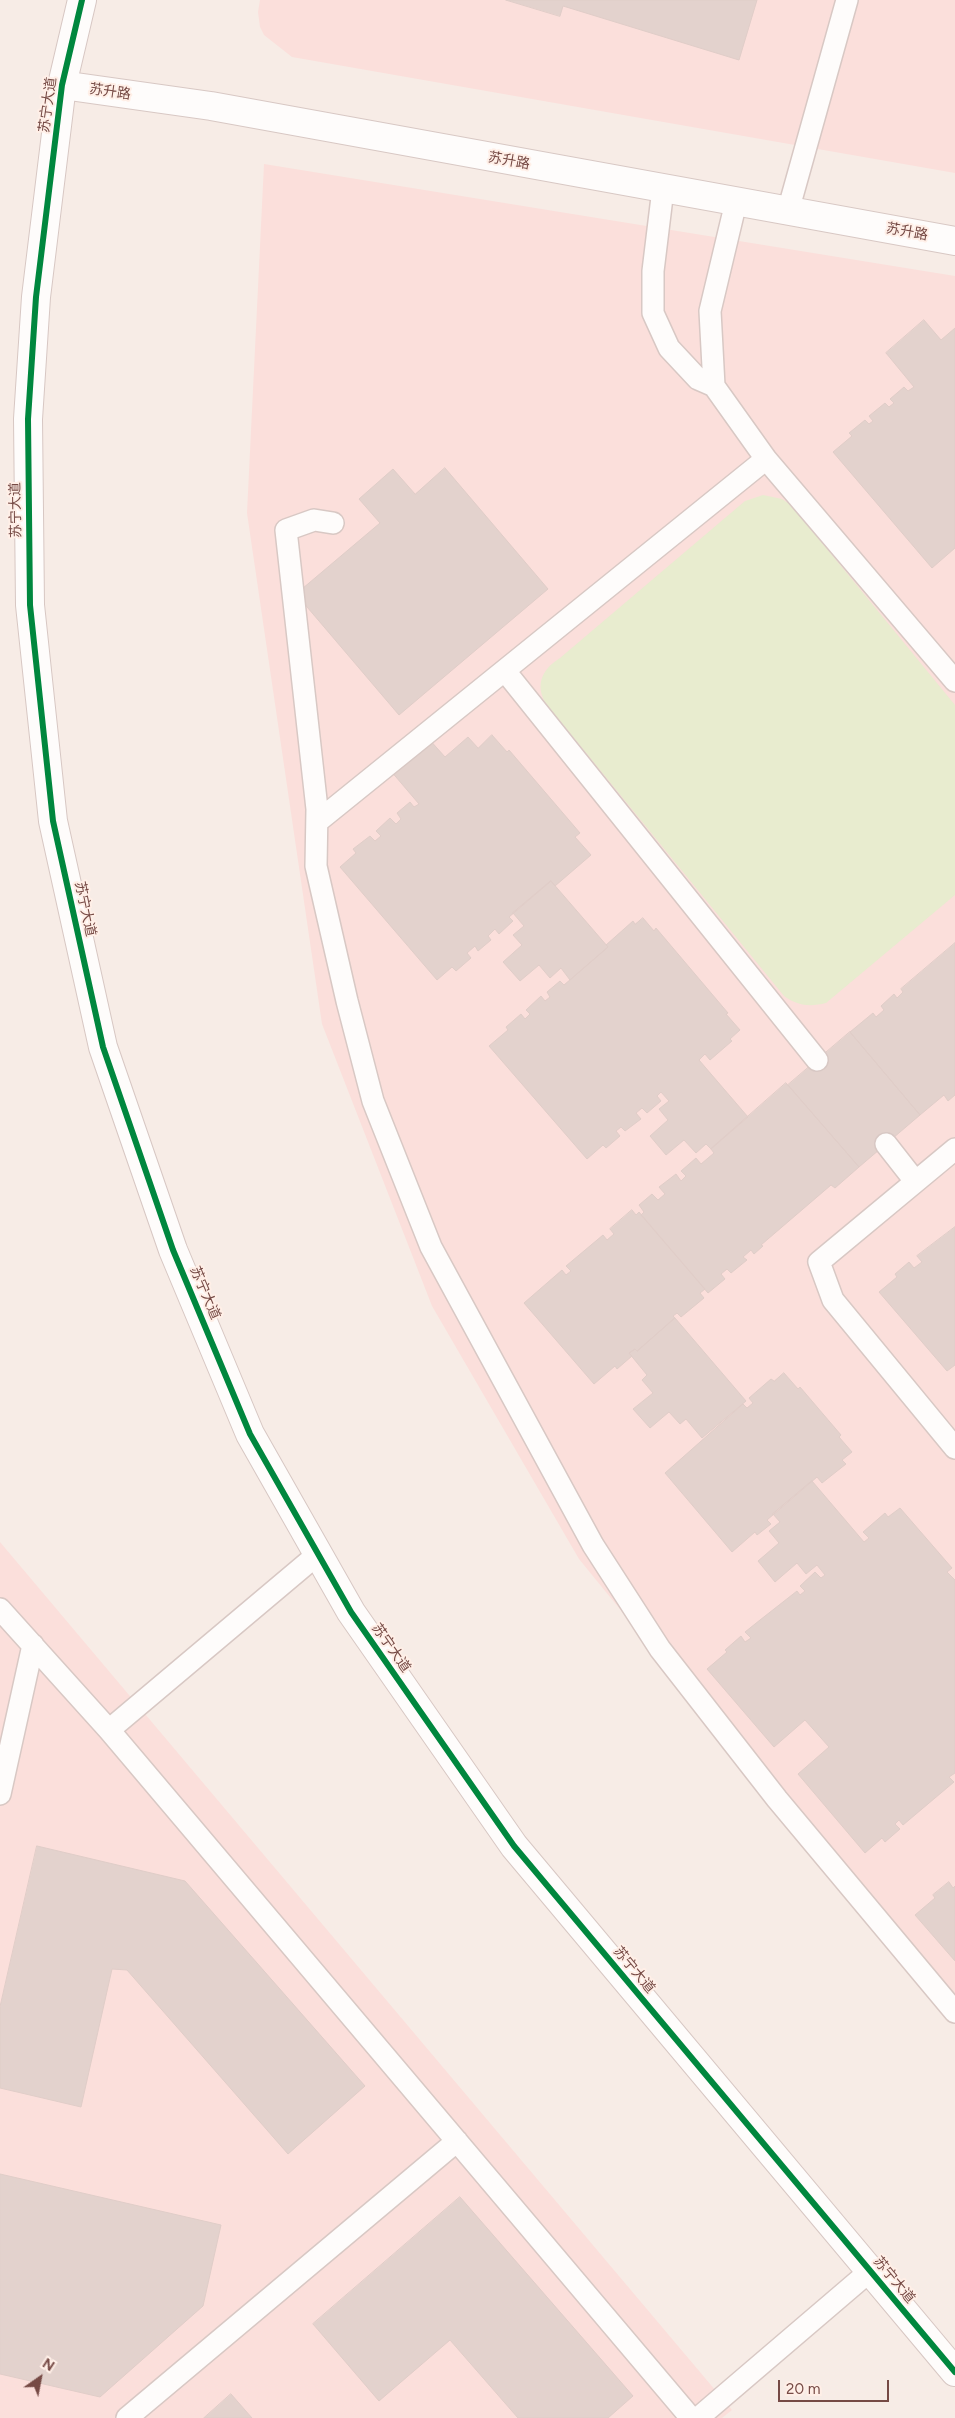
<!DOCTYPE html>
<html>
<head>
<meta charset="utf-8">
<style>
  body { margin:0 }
  #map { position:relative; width:955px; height:2418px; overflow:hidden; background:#f7ece6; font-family:Figtree,sans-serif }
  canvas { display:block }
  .north { position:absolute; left:15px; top:2353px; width:50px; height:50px; -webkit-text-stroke:4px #ffefe7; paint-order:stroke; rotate:33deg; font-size:14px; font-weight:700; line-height:20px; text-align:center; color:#764a45 }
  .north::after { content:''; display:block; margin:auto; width:18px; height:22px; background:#764a45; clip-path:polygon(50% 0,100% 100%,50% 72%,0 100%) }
  .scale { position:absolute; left:778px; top:2380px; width:111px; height:22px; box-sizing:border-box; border:2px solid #764a45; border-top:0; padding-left:6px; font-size:15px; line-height:18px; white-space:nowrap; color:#764a45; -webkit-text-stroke:4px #ffefe7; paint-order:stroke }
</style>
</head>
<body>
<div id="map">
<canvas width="955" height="2418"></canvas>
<div class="north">N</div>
<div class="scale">20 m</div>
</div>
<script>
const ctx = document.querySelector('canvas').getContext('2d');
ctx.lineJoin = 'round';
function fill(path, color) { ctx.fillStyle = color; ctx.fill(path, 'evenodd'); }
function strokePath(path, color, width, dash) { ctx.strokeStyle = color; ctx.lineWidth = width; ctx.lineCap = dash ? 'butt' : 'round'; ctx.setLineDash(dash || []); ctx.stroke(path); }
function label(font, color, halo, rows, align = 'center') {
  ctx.font = font + ' Figtree,"Noto Sans SC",sans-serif'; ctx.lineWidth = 4; ctx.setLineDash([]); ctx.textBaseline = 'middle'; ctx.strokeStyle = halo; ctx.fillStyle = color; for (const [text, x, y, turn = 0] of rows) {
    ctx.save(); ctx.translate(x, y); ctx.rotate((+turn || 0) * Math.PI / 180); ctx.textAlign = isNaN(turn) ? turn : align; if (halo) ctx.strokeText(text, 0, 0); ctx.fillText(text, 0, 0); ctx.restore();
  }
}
fill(new Path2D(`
  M 260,0 L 955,0 L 955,173 L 292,57 L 264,35 L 260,27 L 258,12 Z
  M 264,164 L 955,276 L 955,2020 L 579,1559 L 432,1306 L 322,1024 L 247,513 Z
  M 0,1542 L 732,2410 L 722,2418 L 0,2418 Z`), '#fbdfdb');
fill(new Path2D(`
  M 763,495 L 782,499 L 791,505 L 955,705 L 955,895 L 826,1003 C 810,1007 798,1006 784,996 L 547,705 C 534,686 542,669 560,658 L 745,501 Z`), '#e8eccf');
const building = new Path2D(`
  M 506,0 L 757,0 L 739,60 L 563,6 L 560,16 Z
  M 924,320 L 941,340 L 955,328 L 955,548 L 932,568 L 833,452 L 852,436 L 849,433 L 865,420 L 869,424 L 873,421 L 869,416 L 885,403 L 889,407 L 894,403 L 890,399 L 904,387 L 908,391 L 914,387 L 886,353 Z
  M 445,468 L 548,589 L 399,715 L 296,594 L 380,523 L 359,499 L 393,469 L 415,494 Z
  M 492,735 L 507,752 L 509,750 L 580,833 L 575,837 L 591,855 L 555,886 L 551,881 L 509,917 L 513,921 L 499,934 L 495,929 L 488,936 L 491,940 L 478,951 L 475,946 L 467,953 L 471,958 L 456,971 L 452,967 L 437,980 L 340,867 L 356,853 L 353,849 L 370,836 L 375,841 L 381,836 L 376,831 L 390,818 L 396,824 L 401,819 L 397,813 L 410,802 L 414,807 L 419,804 L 390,770 L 428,738 L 445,757 L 468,737 L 478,748 Z
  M 551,881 L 608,947 L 570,980 L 561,968 L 550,978 L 539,965 L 520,981 L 503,962 L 522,945 L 513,935 L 524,926 L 513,913 Z
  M 643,918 L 654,931 L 656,928 L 728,1013 L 726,1014 L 740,1030 L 730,1039 L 732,1041 L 710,1060 L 705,1054 L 699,1060 L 748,1117 L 711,1149 L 706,1144 L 696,1153 L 684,1140 L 666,1155 L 650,1136 L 668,1120 L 659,1109 L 669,1101 L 661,1092 L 657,1096 L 661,1101 L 647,1113 L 642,1108 L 636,1113 L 641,1119 L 625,1131 L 621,1127 L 616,1131 L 620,1136 L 606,1148 L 603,1145 L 587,1159 L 489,1046 L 508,1030 L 506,1027 L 521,1014 L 525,1019 L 530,1014 L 526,1010 L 541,996 L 545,1001 L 550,997 L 547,992 L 560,981 L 564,985 L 608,947 L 606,945 L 633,921 L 635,924 Z
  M 955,943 L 955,1095 L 948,1101 L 944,1095 L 920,1115 L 850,1032 L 873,1013 L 876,1017 L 884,1010 L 881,1006 L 894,994 L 897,998 L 903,992 L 901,989 Z
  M 850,1032 L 920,1115 L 859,1167 L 788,1085 Z
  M 786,1083 L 859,1167 L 835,1188 L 831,1185 L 761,1245 L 763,1246 L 754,1254 L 751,1250 L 743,1257 L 747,1260 L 731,1273 L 727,1269 L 721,1274 L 725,1279 L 708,1293 L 641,1215 L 644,1212 L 639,1205 L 652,1194 L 658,1200 L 665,1194 L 659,1187 L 676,1174 L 681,1181 L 686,1176 L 681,1171 L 696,1158 L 701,1164 L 714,1153 L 711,1149 Z
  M 632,1210 L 636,1215 L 639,1212 L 705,1289 L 700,1293 L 704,1298 L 681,1317 L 677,1313 L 673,1316 L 675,1318 L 637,1351 L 635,1349 L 629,1353 L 632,1356 L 617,1369 L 615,1366 L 594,1384 L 524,1303 L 562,1270 L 566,1275 L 571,1271 L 566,1266 L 603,1235 L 607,1240 L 614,1234 L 610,1229 Z
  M 955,1227 L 955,1365 L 947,1371 L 879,1292 L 897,1277 L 895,1274 L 909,1262 L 914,1268 L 922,1262 L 917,1256 Z
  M 675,1318 L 746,1401 L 702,1438 L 686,1419 L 680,1424 L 669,1412 L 650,1428 L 633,1409 L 653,1393 L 642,1380 L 647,1375 L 629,1353 L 635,1349 L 637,1351 Z
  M 784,1373 L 798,1389 L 800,1387 L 841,1435 L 839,1437 L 852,1452 L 842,1460 L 846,1464 L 822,1483 L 817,1477 L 767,1520 L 771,1524 L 757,1535 L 755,1532 L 732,1552 L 665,1473 L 743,1404 L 747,1408 L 753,1403 L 749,1398 L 771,1379 L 774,1381 Z
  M 812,1481 L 864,1542 L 869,1538 L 863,1532 L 885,1513 L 888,1517 L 900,1508 L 952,1568 L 947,1572 L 955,1580 L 955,1773 L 949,1777 L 954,1782 L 903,1825 L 899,1820 L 895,1824 L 900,1829 L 885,1842 L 882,1838 L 865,1853 L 798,1774 L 829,1747 L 805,1720 L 774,1747 L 707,1669 L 727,1652 L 725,1650 L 741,1636 L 745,1642 L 751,1638 L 745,1632 L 760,1620 L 797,1591 L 800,1595 L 805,1591 L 800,1586 L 815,1572 L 821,1578 L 825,1575 L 817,1565 L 806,1574 L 797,1563 L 775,1582 L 758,1561 L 779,1543 L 769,1531 L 780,1522 L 773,1514 Z
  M 37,1846 L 185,1881 L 365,2086 L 288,2154 L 127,1970 L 112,1969 L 81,2107 L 0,2088 L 0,2007 Z
  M 949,1882 L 953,1888 L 955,1886 L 955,1961 L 915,1915 L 935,1898 L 933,1895 Z
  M 0,2174 L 221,2225 L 203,2306 L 100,2397 L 0,2374 Z
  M 460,2197 L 633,2396 L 608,2418 L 518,2418 L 450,2340 L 379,2401 L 313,2324 Z
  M 231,2394 L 252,2418 L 204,2418 Z`);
fill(building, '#e3d2cd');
strokePath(building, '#e0cdc8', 1);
const lane = new Path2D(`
  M 663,189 L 653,271 L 653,313 L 669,348 L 698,379 L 714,386
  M 736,202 L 710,311 L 714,386 L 766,459 L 955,681
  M 788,211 L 847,0
  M 333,523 L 314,520 L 286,530 L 317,809 L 316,866 L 347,1001 L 373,1101 L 431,1247 L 593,1545 L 660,1649 L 777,1799 L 955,2012
  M 505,671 L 817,1060
  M 317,822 L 766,459
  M 886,1144 L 915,1181
  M 955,1149 L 819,1262 L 833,1300 L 955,1448
  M 318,1554 L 109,1730 L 691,2418
  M 0,1609 L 109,1730
  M 0,1794 L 33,1645
  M 127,2418 L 457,2141
  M 698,2418 L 870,2271`);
const street = new Path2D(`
  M 62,85 L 211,106 L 955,241`);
const secondary = new Path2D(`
  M 82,0 L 62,85 L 36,297 L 28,419 L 30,605 L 53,821 L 103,1047 L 173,1250 L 250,1434 L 351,1612 L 514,1846 L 955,2372`);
strokePath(lane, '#d8c8c4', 24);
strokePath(street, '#d8c8c4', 30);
strokePath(secondary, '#d7c7c3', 30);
strokePath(lane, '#fefcfb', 21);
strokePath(street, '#fefcfb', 28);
strokePath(secondary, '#fefcfb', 28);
strokePath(new Path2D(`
  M 82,0 L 62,85 L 36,297 L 28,419 L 30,605 L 53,821 L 103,1047 L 173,1250 L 250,1434 L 351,1612 L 514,1846 L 955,2372`), '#00873e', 6);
label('14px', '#764a45', '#ffefe7', [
  ["苏升路",110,92,8],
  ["苏宁大道",48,105,-82],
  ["苏升路",509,161,10],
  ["苏升路",907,232,10],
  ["苏宁大道",16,510,-91],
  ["苏宁大道",85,909,78],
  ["苏宁大道",205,1293,67],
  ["苏宁大道",391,1648,55],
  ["苏宁大道",634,1970,50],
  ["苏宁大道",894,2280,50]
]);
</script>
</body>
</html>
